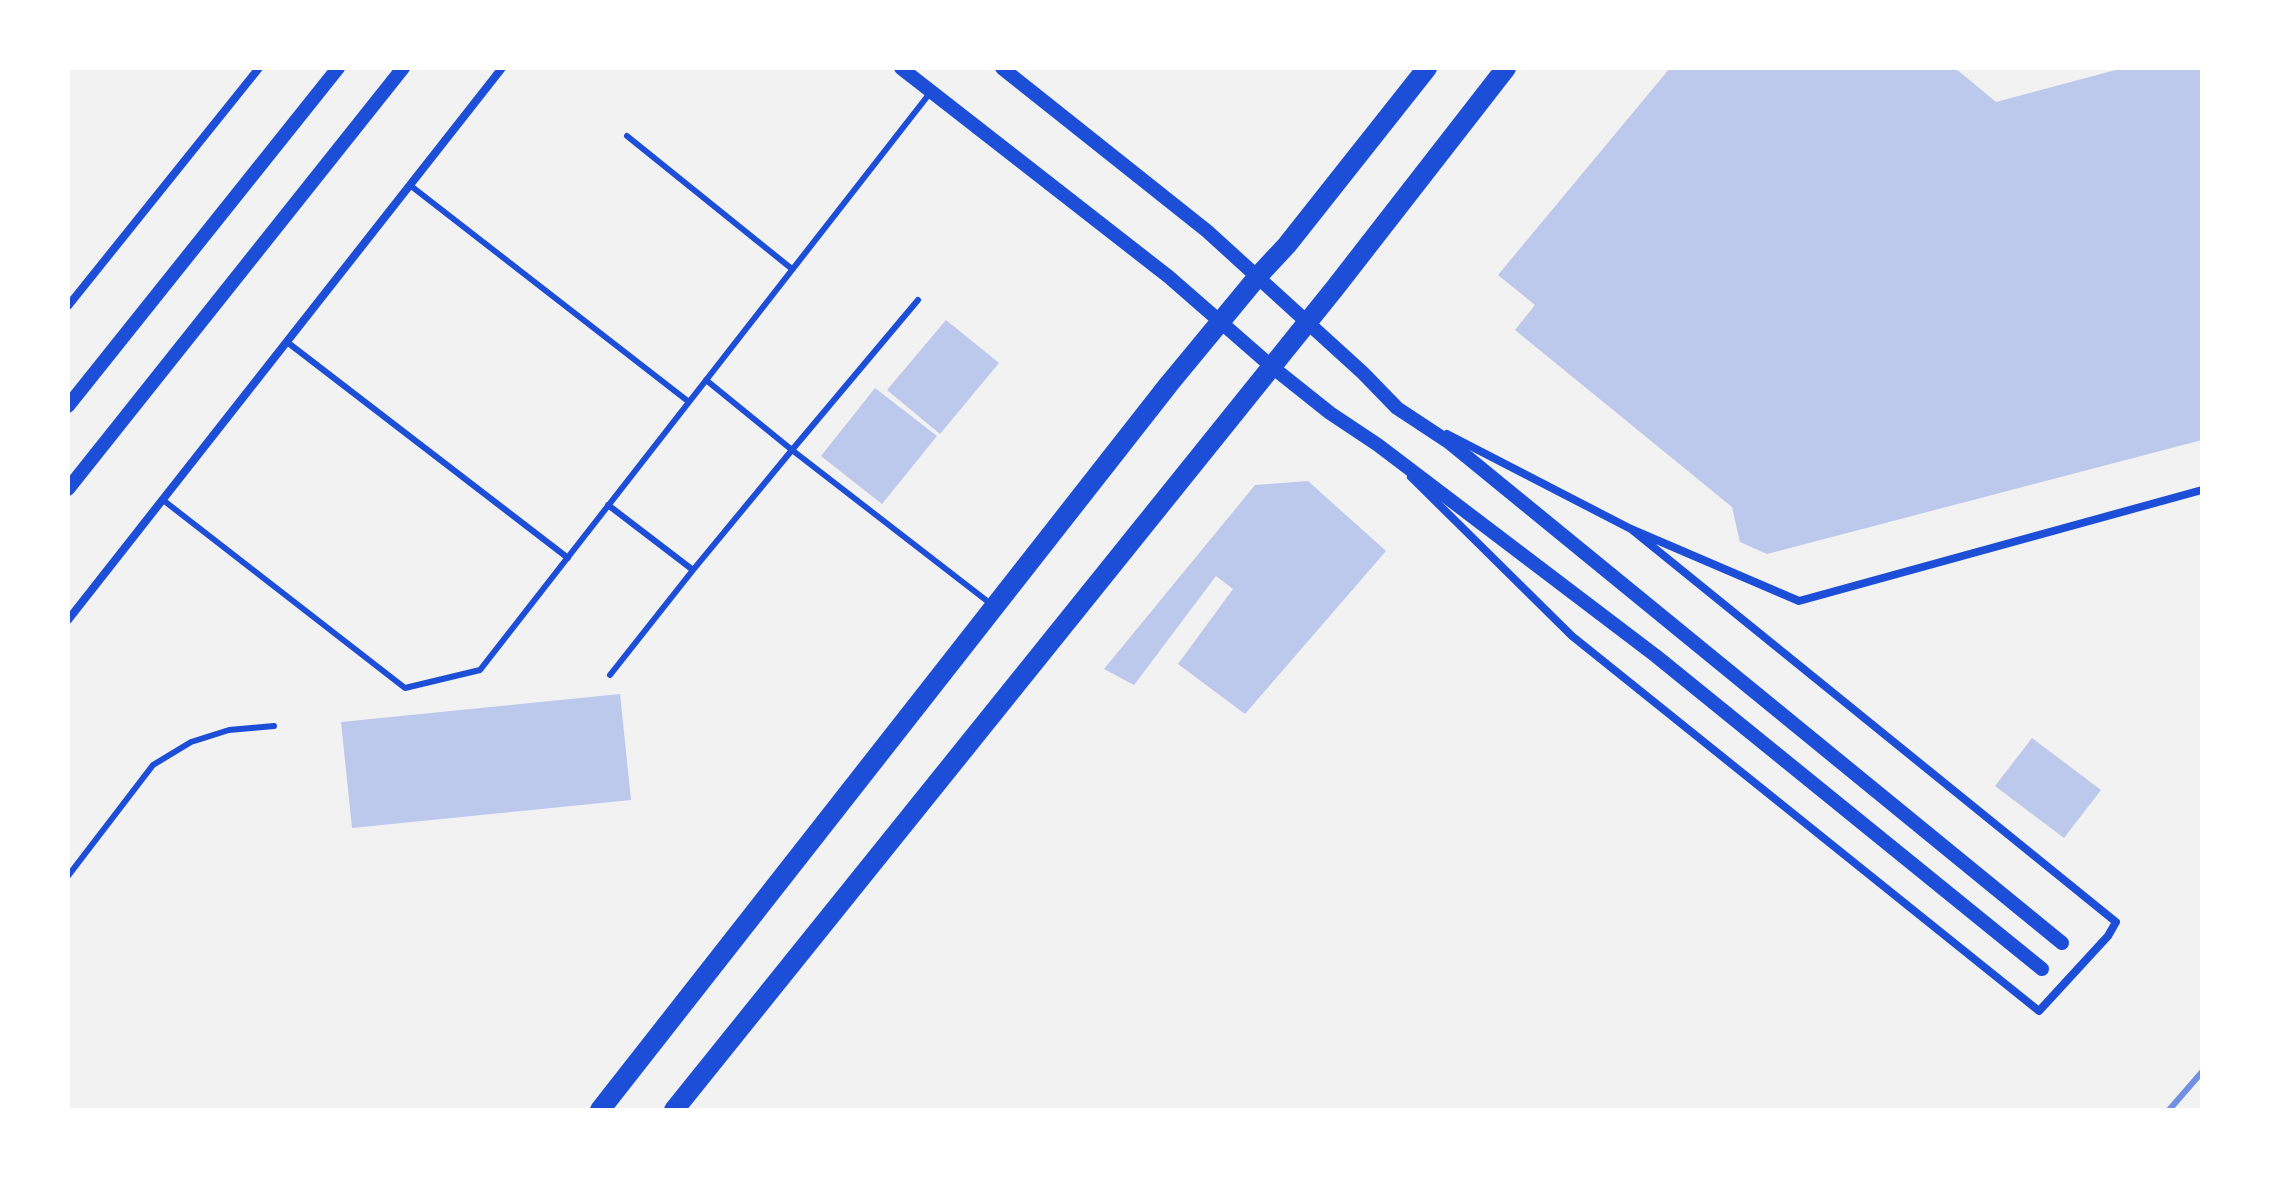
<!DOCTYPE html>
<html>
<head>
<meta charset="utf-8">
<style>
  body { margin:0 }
  #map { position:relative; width:2270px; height:1178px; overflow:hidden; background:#f2f2f2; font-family:"Alegreya Sans",sans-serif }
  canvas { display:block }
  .frame { position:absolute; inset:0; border:70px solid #fff; pointer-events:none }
</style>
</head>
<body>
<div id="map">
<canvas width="2270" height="1178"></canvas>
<div class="frame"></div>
</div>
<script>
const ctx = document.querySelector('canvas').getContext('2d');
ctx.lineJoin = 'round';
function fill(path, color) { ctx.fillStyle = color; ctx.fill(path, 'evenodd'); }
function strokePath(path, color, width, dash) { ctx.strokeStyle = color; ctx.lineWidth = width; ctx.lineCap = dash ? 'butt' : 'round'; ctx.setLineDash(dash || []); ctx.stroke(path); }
fill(new Path2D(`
  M 1670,68 L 1955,68 L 1996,102 L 2123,68 L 2202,68 L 2202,440 L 1767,554 L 1740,542 L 1732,507 L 1515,330 L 1535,305 L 1498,275 Z
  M 946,320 L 999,363 L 940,434 L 887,390 Z
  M 875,388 L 937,436 L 882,504 L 821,456 Z
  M 1308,481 L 1386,551 L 1245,714 L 1178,664 L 1233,589 L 1216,576 L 1134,685 L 1104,669 L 1255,485 Z
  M 620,694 L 631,800 L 352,828 L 341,722 Z
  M 2032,738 L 2101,790 L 2064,838 L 1995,786 Z`), '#bdc9ec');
strokePath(new Path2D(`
  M 627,136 L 792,269
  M 411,186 L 689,402
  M 287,342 L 568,558
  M 706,380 L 792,450 L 918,300
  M 163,500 L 405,688 L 480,670 L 930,93
  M 608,505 L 693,570
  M 610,675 L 693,570 L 792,450 L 991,604
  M 68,876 L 153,765 L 191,742 L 229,730 L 274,726`), '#1d4ed8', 6);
strokePath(new Path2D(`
  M 68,306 L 259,68
  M 1447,434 L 1631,529 L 1799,601 L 2202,490
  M 1411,477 L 1572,636 L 2039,1011 L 2108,936 L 2116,922 L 1631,529
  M 68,620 L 502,68`), '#1d4ed8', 8);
strokePath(new Path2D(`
  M 901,68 L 1169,277 L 1271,366 L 1330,413 L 1378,445 L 1656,656 L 2042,969
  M 1002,68 L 1207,231 L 1363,373 L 1397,408 L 1450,443 L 2062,943
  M 68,406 L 338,68
  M 68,489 L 403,68`), '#1d4ed8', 14);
strokePath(new Path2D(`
  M 600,1110 L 1169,384 L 1259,275 L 1287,245 L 1427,68
  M 674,1110 L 1335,288 L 1506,68`), '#1d4ed8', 20);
strokePath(new Path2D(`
  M 2169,1110 L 2202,1072`), '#7290e2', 6);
</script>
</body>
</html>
